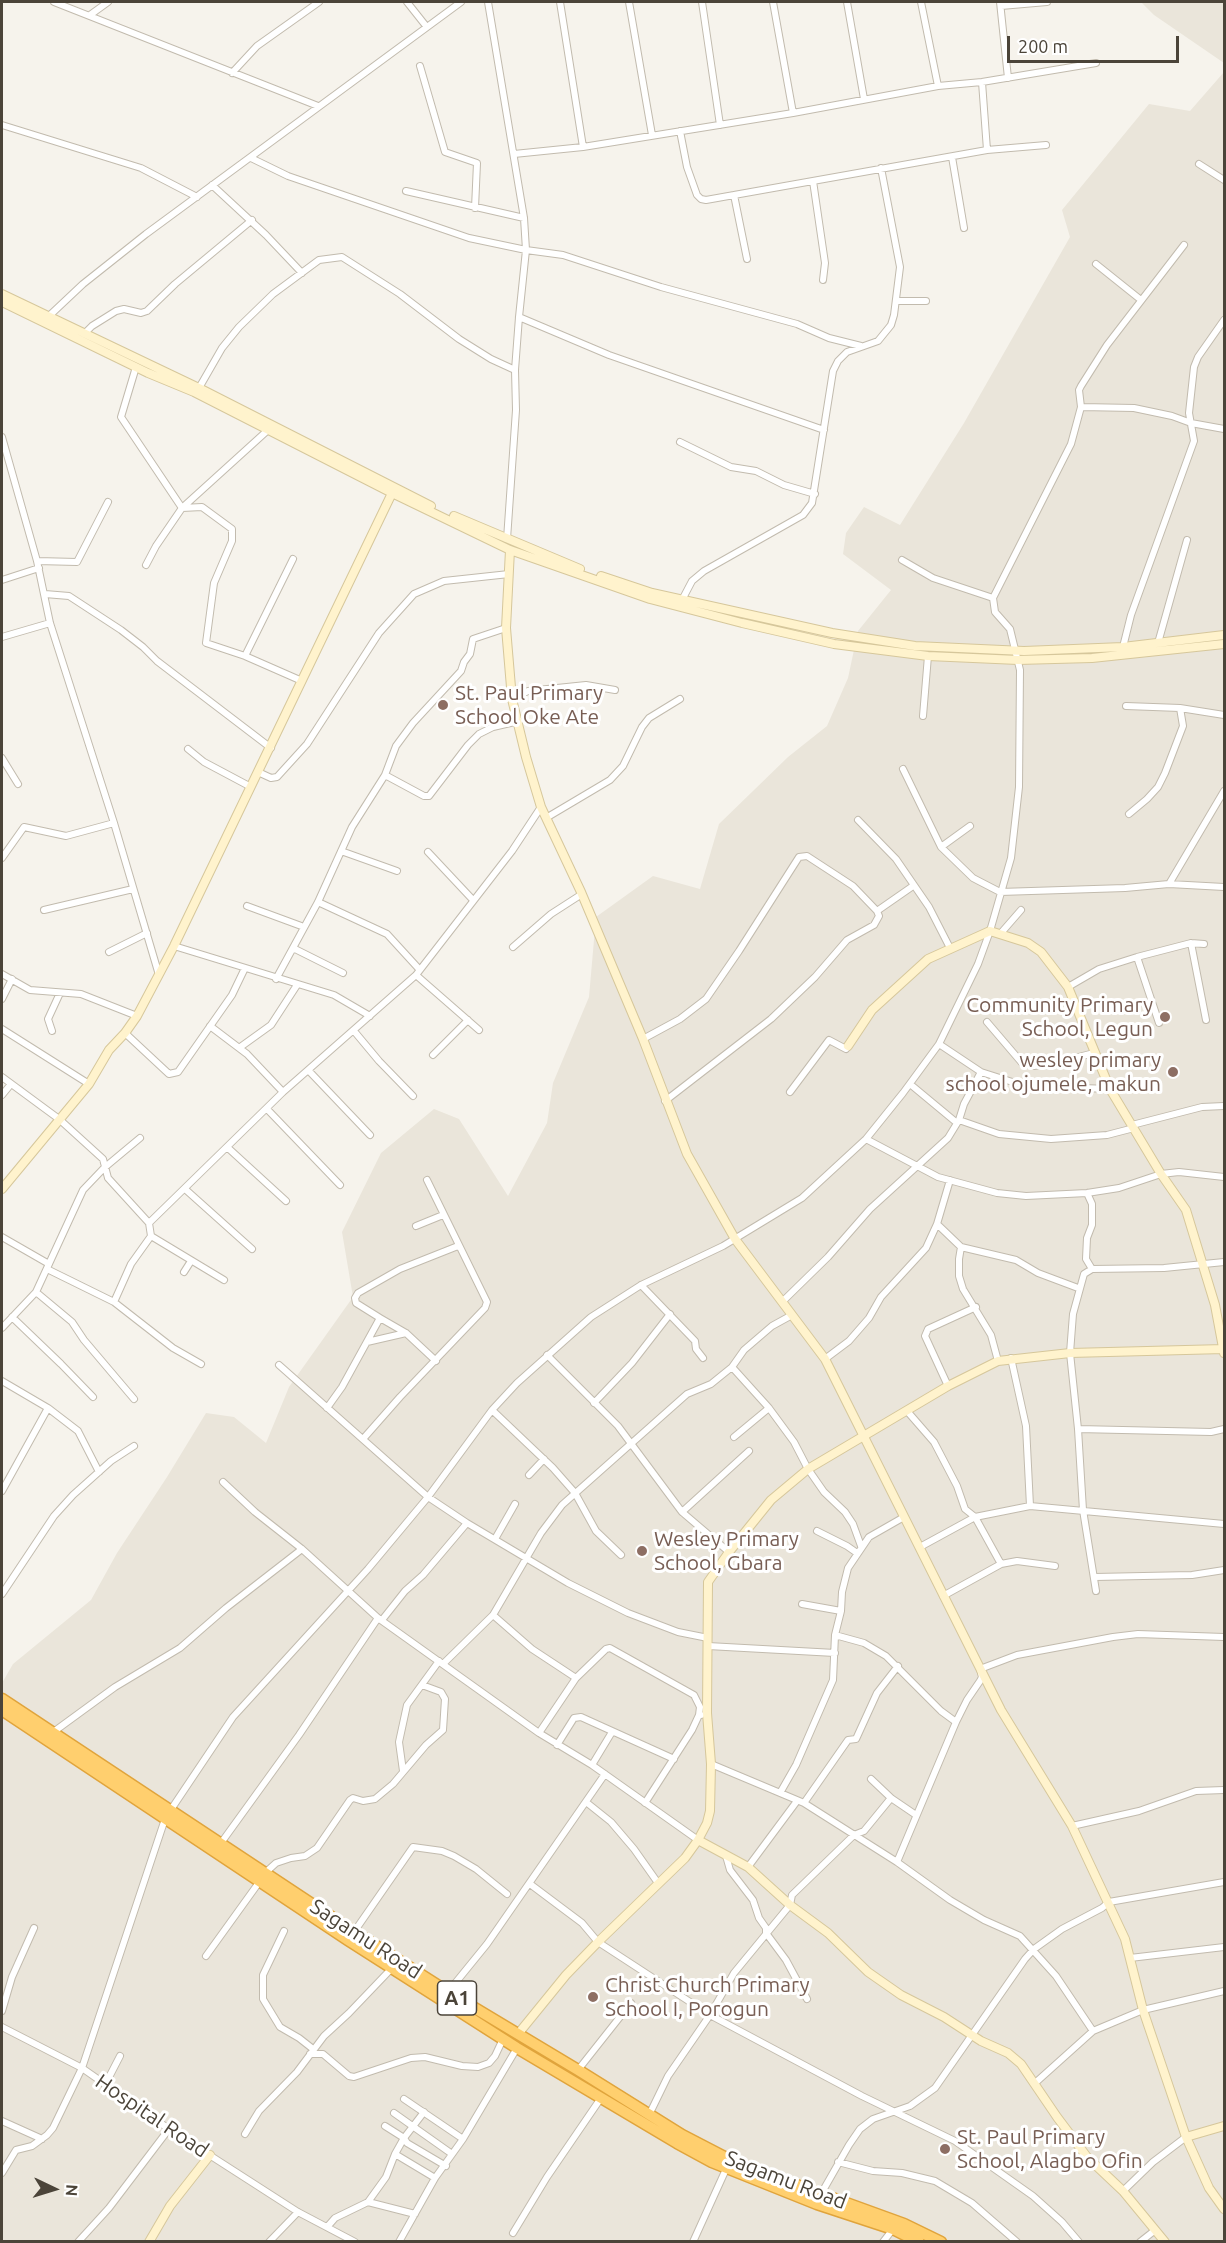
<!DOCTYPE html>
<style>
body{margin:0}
#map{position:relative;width:1226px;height:2243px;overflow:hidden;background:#f6f3ec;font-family:Ubuntu,sans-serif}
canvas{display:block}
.frame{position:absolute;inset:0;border:3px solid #4b4439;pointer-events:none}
.north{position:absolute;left:24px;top:2159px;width:60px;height:60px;-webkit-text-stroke:4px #fff;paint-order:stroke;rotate:94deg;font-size:16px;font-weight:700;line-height:24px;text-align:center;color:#4b4439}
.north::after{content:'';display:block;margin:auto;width:21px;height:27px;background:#4b4439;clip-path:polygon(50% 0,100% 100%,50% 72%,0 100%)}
.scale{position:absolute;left:1007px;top:36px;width:172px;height:27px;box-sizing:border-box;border:3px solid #4b4439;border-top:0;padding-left:8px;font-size:18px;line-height:21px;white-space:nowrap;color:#4b4439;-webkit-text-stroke:4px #fff;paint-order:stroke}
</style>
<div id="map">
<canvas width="1226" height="2243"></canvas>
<div class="frame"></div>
<div class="north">N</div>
<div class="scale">200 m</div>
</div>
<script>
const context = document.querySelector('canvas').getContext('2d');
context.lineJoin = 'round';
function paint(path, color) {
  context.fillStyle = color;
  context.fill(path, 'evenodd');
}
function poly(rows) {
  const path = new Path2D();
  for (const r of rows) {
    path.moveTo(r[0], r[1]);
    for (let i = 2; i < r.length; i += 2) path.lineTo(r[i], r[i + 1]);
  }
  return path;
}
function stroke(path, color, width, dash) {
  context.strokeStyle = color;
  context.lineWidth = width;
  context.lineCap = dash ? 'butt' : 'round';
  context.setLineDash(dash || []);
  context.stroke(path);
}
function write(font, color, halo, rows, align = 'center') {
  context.font = font + ' Ubuntu,sans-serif';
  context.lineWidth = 6;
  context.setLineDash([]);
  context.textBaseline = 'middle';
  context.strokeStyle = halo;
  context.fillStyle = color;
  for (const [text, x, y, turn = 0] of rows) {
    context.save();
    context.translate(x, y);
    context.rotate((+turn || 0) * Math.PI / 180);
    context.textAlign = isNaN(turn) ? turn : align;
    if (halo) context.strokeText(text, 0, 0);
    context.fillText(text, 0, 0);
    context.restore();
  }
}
paint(poly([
 [1141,2,1224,2,1224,63,1154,15],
 [1224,72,1224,2241,2,2241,2,1683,13,1664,91,1600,117,1553,167,1477,206,1413,234,1417,266,1443,289,1387,353,1297,342,1232,381,1153,434,1109,459,1119,508,1196,547,1123,553,1083,589,997,596,917,653,876,700,889,719,824,788,757,827,726,848,678,858,631,891,590,843,554,846,533,864,507,900,525,964,423,1070,237,1062,210,1149,104,1190,111]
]), '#eae5da');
const street = poly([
 [54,2,318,106],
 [407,2,426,26],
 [488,2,524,218,526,250,519,317,515,370,516,410,507,539],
 [560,2,583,147],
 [629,2,652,135],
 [702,2,720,125],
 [773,2,793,113],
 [847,2,864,99],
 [921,2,938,86],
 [1000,2,1008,78],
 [1001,6,1047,2],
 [90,15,108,2],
 [420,66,445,152,477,163,475,208],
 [232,73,257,46,319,2],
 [982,82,987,150],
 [2,125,141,168,197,197],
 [680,131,687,167,697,195,701,199,706,200,987,150,1046,145],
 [514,154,583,147,793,113,938,86,982,82,1096,63],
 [952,157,964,228],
 [251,158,288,176,469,238,526,250,563,255,661,287,797,324,829,338,861,346],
 [1199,164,1224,180],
 [813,181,825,263,823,280],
 [212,185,266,235,302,273],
 [406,191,524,218],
 [734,195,747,259],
 [1096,264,1141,300],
 [896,301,926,301],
 [49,316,83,284,146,234,461,2],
 [519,317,609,355,824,430],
 [84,334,92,326,116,311,124,309,141,313,147,311,175,284,252,220],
 [136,367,121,417,182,508],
 [199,388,222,348,239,327,273,294,319,260,342,257,400,294,459,339,491,359,515,370],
 [1081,407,1134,408,1172,416,1191,423,1224,429],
 [2,437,37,561,50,623,114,823,159,975],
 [680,442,731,467,756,471,784,485,815,494],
 [182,508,202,507,232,529,232,541,214,583,206,643,245,656,302,681],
 [902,560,933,578,993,598],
 [37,561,77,562,108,502],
 [146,565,156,546,182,508,268,430],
 [2,580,39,568],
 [45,594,69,596,121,630,143,647,157,661,271,748],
 [682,600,692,581,704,571,803,515,812,503,833,371,838,361,847,352,878,341,891,325,894,315,900,267,881,168],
 [2,637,50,623],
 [1158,643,1187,540],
 [1123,647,1131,615,1194,441,1189,413,1194,367,1198,357,1224,320],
 [245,656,293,559],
 [512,699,528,691,586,685,615,690],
 [1126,706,1180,708,1224,715],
 [923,716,928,656],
 [188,749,204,762,251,787],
 [2,758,18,784],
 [903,769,941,847,973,878,1000,892,1125,888,1169,884,1224,887],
 [258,772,271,778,277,777,307,744,379,633,414,594,444,581,509,574],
 [385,775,424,796,429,796,468,745,479,734,493,727,519,721],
 [1129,814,1147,799,1158,787,1165,773,1183,726,1180,708],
 [546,818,610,780,623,766,642,727,649,718,680,699],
 [858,820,896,859,929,907,950,948],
 [941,847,970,826],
 [341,851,397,871],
 [428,852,473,900],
 [2,858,24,827,66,836,114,823],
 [1169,884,1224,791],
 [318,902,387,934,419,969],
 [247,906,304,927],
 [44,910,133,889],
 [877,911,913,886],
 [1001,933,1021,910],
 [1191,943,1206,1020],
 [174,946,334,995,370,1016],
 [513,947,551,914,582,894],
 [293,948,343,973],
 [109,952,147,933],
 [1137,957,1159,1023],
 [2,974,30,990,81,994,137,1016],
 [416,975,479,1030],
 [276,979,318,902,352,827,385,775,396,746,413,723,461,671,464,662,470,654,473,639,506,628],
 [1068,987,1099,969,1137,957,1191,943,1204,944],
 [2,999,12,979],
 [987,1022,1022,1063,1034,1066,1059,1062,1094,1053],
 [210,1026,247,1054,283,1092],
 [2,1029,89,1084],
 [52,1031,48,1019,60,993],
 [354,1031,379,1061,413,1096],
 [125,1033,169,1074,178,1072,232,995,245,968],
 [643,1039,680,1019,706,999,739,951,799,857,807,856,853,886,877,911,879,916,874,925,847,940,815,977,771,1019,665,1101],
 [939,1044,981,1072,1025,1086,1110,1089],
 [239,1048,271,1025,297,985],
 [433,1055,468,1020],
 [309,1071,370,1135],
 [2,1077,59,1119,103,1159,108,1178,149,1223,151,1236,224,1280],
 [910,1084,957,1123],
 [790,1092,829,1040,846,1049,848,1046],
 [2,1095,11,1084],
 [267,1109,340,1185],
 [959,1120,999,1134,1051,1139,1107,1135,1134,1128],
 [1132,1125,1202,1107,1224,1106],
 [866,1139,938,1177,997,1193,1026,1196,1087,1193,1119,1188,1161,1174,1179,1172,1224,1177],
 [227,1147,286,1201],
 [185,1189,252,1249],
 [1087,1193,1092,1204,1092,1225,1087,1238,1086,1259,1092,1269],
 [149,1223,283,1092,416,975,512,851,541,807],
 [937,1224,961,1247,1016,1260,1038,1273,1078,1288],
 [416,1226,443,1215],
 [2,1237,49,1264],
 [961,1247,959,1259,959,1276,963,1289,991,1335,998,1361],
 [47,1269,114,1302,173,1348,201,1364],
 [184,1272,191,1261],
 [641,1285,695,1341,696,1349,703,1358],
 [36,1292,72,1322,84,1340,134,1399],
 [114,1302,131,1264,151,1236],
 [782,1302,828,1257,870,1209,948,1138,959,1120,964,1104,981,1072],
 [12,1317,61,1364,93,1397],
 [380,1318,406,1333,436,1361],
 [2,1328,36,1292,83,1190,104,1168,140,1138],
 [367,1342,406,1333],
 [547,1355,618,1426,682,1512,729,1552],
 [1011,1358,1026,1426,1030,1506],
 [825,1359,849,1341,869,1318,881,1297,926,1248,937,1224,950,1180],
 [279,1365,428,1497,467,1523,568,1583,628,1613,678,1632,708,1638],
 [732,1367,769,1408,794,1442,808,1469,824,1492,845,1512,853,1524,861,1546],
 [2,1381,48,1408,78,1431,99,1472],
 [948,1386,925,1336,928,1329,976,1307],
 [594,1403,632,1363,670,1314],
 [327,1408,342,1387,380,1318,356,1303,355,1298,358,1293,400,1269,458,1246],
 [492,1410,553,1468,575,1493,596,1531,621,1555],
 [907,1411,934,1442,957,1486,965,1509,975,1517,1001,1564],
 [1078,1429,1211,1432,1224,1429],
 [734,1437,769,1408],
 [363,1439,400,1397,485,1308,487,1302,427,1180],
 [529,1475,544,1459],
 [223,1482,255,1512,302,1549,378,1618,539,1733,592,1765,698,1840],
 [2,1491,48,1408],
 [682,1512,749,1451],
 [817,1531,847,1546,857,1553],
 [495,1539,515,1504],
 [920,1547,975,1517,1030,1506,1224,1524],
 [1095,1577,1192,1575,1224,1570],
 [1096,1591,1083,1510,1078,1429,1070,1353,1073,1314,1084,1274,1092,1269,1164,1268,1224,1262],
 [2,1594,54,1516,73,1495,111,1461,134,1446],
 [943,1596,1001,1564,1017,1561,1055,1566],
 [802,1604,841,1611],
 [493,1615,532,1649,576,1678],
 [380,1619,382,1620,405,1591,423,1575,467,1523],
 [835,1635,864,1643,886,1656,941,1711,956,1722],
 [708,1646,835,1653],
 [444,1663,493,1615,541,1533,562,1505,687,1394,711,1384,732,1367,744,1350,772,1326,792,1315],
 [52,1733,115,1687,180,1648,226,1608,302,1549],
 [539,1733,576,1678,606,1649,610,1648,694,1695,700,1707,699,1715],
 [557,1745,574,1718,581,1717,674,1759],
 [711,1764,804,1803,897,1862,950,1900,984,1920,1020,1936,1056,1976,1093,2031],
 [592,1765,612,1732],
 [403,1771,399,1742,407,1705,439,1661],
 [871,1779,891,1798,916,1815],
 [780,1793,796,1765,833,1680,835,1635,841,1611,842,1592,848,1568,869,1537,904,1517],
 [586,1802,611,1822,634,1849,658,1883],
 [645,1803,692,1730,699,1715,701,1715],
 [804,1803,848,1740,856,1739,877,1693,898,1666],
 [170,1811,233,1717,368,1569,428,1497,492,1410,517,1383,591,1317,641,1285,723,1246,802,1198,866,1139,903,1093,939,1044,978,964,990,931,1011,858,1019,787,1020,670,1010,629,995,612,993,598,1071,444,1081,407,1079,390,1081,386,1107,345,1184,245],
 [165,1819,82,2068,169,2129,298,2212,355,2242],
 [1072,1826,1139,1811,1196,1791,1224,1790],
 [221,1843,299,1735,378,1618],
 [726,1856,730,1870,753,1900,759,1918,766,1928,766,1933,786,1960,807,1999],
 [897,1862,956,1722,967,1700,980,1681,982,1677,980,1669,1017,1655,1113,1637,1138,1634,1224,1637],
 [748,1867,797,1801],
 [265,1873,276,1863,291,1858,305,1856,317,1848,350,1800,353,1798,363,1801,375,1799,393,1784,426,1745,443,1730,445,1699,441,1692,422,1685],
 [530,1884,582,1923,598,1942,710,2015,862,2096,955,2141,1033,2196,1062,2222,1079,2242],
 [284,1931,263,1975,263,1999,280,2027,299,2038,313,2049],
 [354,1932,413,1847,442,1851,454,1856,476,1869,507,1894],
 [206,1956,260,1881],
 [1130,1958,1224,1947],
 [448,1992,487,1944,605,1774],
 [2,2011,12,1977,34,1928],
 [2,2027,82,2068,53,2128,47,2135,32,2146,16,2150,2,2173],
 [310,2054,323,2054,349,2076,354,2077,411,2058,425,2057,462,2066,478,2067,489,2063,495,2056,503,2039],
 [578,2070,631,2003],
 [1034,2084,1093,2031,1143,2010,1224,1991],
 [105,2085,120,2056],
 [404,2099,463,2139],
 [394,2113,452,2154],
 [649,2115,668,2076,710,2015,734,1973,790,1905,792,1895,854,1835,864,1831,891,1798],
 [2,2121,42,2139],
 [385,2126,404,2138,407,2143,446,2166],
 [245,2134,259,2111,297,2072,324,2036,349,2013,392,1968],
 [395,2154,435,2178],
 [838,2162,873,2171,902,2173,935,2181,972,2203,1017,2242],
 [1123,2191,1153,2162,1186,2137],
 [821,2194,849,2145,860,2129,873,2119,910,2106,935,2088,1025,1959,1034,1949,1062,1929,1102,1908,1109,1902,1224,1882],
 [368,2202,415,2214],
 [328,2226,335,2218,368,2202,386,2177,395,2154,404,2138,424,2112],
 [513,2233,547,2177,601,2098],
 [78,2242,109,2208,169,2129],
 [269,2242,298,2212],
 [399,2242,435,2178,463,2139,517,2048],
 [693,2242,727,2167],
 [883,2242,893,2229],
 [1140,2242,1154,2231]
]);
const secondary = poly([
 [2,294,199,388,431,506],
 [2,302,148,373,194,392,392,493,510,550,650,599,742,623,834,644,928,656,1018,660,1092,658,1224,644],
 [454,516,580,569],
 [510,550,506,628,512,699,526,757,541,807,581,892,643,1039,687,1154,735,1239,825,1359,1001,1710,1072,1826,1125,1939,1143,2010,1186,2137,1209,2188,1224,2209],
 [601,576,652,593,832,633,915,646,1024,651,1123,647,1224,635],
 [848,1046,872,1010,928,959,990,931,1028,943,1041,952,1068,987,1110,1089,1161,1174,1186,1210,1215,1305,1224,1353],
 [2,1189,89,1084,109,1050,125,1033,137,1016,174,946,394,489],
 [698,1840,748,1867,790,1905,828,1933,868,1972,901,1995,944,2017,981,2041,1008,2053,1021,2064,1057,2117,1087,2157,1123,2191,1165,2242],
 [518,2034,566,1975,598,1942,685,1858,698,1840,707,1823,710,1811,711,1764,707,1713,708,1582,729,1552,771,1500,808,1469,948,1386,998,1361,1070,1353,1224,1349],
 [1186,2137,1224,2126],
 [149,2242,170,2206,210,2155]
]);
const highway = poly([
 [2,1699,354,1932,448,1992,578,2070,682,2135,736,2163,904,2224,941,2242],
 [2,1710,348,1940,517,2048,677,2143,712,2162,817,2204,893,2229,919,2242]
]);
stroke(street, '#c2bbae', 8);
stroke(secondary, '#d6c79b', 10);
stroke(highway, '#e0a43c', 13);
stroke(street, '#fff', 6);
stroke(secondary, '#fff3cd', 8);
stroke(highway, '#ffcf6e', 10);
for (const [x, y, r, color] of [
 [443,705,6,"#8d6e63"],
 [1165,1017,6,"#8d6e63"],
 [1173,1072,6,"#8d6e63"],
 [642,1551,6,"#8d6e63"],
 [593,1997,6,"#8d6e63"],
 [945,2149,6,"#8d6e63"]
]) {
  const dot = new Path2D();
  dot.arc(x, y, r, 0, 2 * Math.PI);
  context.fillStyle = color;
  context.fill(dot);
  stroke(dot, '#fff', 2);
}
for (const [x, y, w] of [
 [457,1998,39]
]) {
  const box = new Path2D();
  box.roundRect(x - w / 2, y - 17, w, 34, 4.5);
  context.fillStyle = '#fff';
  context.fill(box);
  stroke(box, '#4b4439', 1.5);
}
write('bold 20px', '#4b4439', null, [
 ["A1",457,1998]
]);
write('21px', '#785e54', '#fff', [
 ["St. Paul Primary",455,693],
 ["School Oke Ate",455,717],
 ["Community Primary",1153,1005,"right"],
 ["School, Legun",1153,1029,"right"],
 ["wesley primary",1161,1060,"right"],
 ["school ojumele, makun",1161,1084,"right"],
 ["Wesley Primary",654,1539],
 ["School, Gbara",654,1563],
 ["Christ Church Primary",605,1985],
 ["School I, Porogun",605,2009],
 ["St. Paul Primary",957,2137],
 ["School, Alagbo Ofin",957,2161]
], 'left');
write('21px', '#4b4439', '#fff', [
 ["Sagamu Road",366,1939,33],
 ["Hospital Road",152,2116,34],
 ["Sagamu Road",786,2180,21]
]);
</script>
